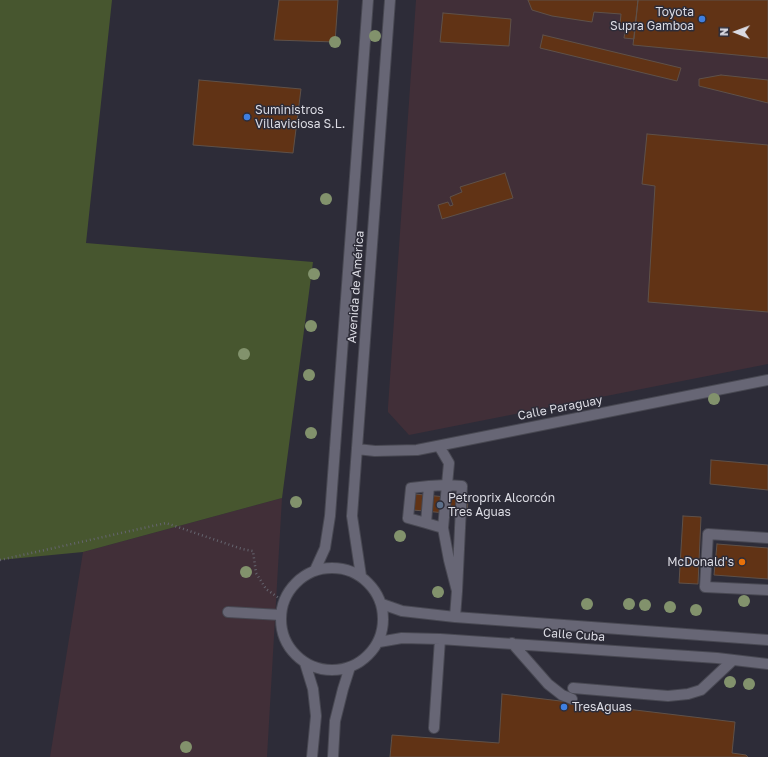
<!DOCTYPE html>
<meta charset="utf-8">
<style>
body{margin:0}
#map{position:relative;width:768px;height:757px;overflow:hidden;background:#2d2c38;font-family:"Golos Text",sans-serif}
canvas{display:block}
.north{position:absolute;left:716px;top:12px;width:40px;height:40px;-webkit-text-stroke:3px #2d2c38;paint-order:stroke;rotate:271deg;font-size:11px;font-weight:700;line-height:16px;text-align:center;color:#dbdbe3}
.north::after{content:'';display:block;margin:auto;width:14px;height:18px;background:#dbdbe3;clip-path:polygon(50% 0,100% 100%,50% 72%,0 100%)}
</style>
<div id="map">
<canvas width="768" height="757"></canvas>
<div class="north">N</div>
</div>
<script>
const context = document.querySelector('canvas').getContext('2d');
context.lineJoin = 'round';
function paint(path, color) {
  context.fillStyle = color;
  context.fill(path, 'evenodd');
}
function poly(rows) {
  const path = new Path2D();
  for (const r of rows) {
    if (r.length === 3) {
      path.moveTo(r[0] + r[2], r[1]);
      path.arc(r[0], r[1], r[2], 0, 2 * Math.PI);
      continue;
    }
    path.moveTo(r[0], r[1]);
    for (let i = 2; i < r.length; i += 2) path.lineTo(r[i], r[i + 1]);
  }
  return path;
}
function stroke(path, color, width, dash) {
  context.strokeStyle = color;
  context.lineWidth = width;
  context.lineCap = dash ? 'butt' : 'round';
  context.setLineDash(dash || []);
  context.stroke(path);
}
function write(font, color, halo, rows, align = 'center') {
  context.font = font + ' "Golos Text",sans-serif';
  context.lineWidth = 3;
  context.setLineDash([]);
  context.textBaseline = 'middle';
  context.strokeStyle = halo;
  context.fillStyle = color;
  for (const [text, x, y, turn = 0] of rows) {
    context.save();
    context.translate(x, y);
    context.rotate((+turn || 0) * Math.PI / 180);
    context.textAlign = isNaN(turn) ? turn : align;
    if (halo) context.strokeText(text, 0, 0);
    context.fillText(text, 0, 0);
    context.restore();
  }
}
paint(poly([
 [416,0,768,0,768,364,409,435,388,412,388,407],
 [282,498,267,757,50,757,83,552]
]), '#412f38');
paint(poly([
 [0,0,112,0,86,243,313,262,282,498,83,552,0,560]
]), '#47562f');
const building = poly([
 [279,0,338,0,335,42,274,40,279,0],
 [528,0,638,0,634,39,624,38,626,26,620,25,621,14,594,12,592,22,552,16,532,10,528,0],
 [638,0,768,0,768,58,633,45,638,0],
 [443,13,511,19,509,46,440,42,443,13],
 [543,35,681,68,677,81,540,48,543,35],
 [721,75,768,80,768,103,699,86,699,79,721,75],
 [199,80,301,89,293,153,193,145,199,80],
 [647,134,768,145,768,312,648,302,655,186,642,184,647,134],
 [505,173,513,198,442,219,438,205,448,202,450,206,453,205,450,197,462,192,460,187,505,173],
 [711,460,768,465,768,490,710,484,711,460],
 [414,494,468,499,467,515,413,510,414,494],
 [683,516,701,517,698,584,679,583,683,516],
 [717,544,768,548,768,579,714,575,717,544],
 [502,694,735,722,732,753,746,755,748,757,390,757,392,735,499,743,502,694]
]);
paint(building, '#613315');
stroke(building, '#5f5149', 1);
const minor = poly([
 [439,446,449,463,443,528,449,560,457,591,455,617],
 [357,449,375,451,417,450,768,380],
 [426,523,408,518,411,488,429,486],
 [443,528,426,523,429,486,446,485,462,486,457,591],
 [768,538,708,534,705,587,768,590],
 [332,619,51],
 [315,570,325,548,330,516,368,0],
 [361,576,352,516,390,0],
 [382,604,402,611,455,617,768,640],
 [228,612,281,615],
 [379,642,402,638,440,639,717,658,768,664],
 [512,643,548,684,562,695,572,699],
 [305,663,313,689,316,716,312,757],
 [573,688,668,696,688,694,701,690,733,660],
 [434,728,440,639],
 [333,757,335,721,343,689,350,667]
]);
stroke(minor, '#484852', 12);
stroke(poly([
 [0,560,166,523,242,549,253,551,256,573,266,589,283,601]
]), '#65656f', 2.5, [1, 3]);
stroke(minor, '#676675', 10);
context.fillStyle = '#82926c';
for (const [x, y] of [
 [375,36],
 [335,42],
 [326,199],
 [314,274],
 [311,326],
 [244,354],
 [309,375],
 [714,399],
 [311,433],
 [296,502],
 [400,536],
 [246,572],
 [438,592],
 [744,601],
 [587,604],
 [629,604],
 [645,605],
 [670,607],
 [696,610],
 [730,682],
 [749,684],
 [186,747]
]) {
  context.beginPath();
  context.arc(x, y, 6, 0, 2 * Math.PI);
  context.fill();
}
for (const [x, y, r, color] of [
 [702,19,4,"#3f7fe0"],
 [247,117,4,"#3f7fe0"],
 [440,505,4,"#5c6f8a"],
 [742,562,4,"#e8710a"],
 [564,707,4,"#3f7fe0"]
]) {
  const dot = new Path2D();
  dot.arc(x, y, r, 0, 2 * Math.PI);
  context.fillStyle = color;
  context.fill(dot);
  stroke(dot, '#2d2c38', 1.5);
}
write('12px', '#dbdbe3', '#2d2c38', [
 ["Toyota",694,12,"right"],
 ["Supra Gamboa",694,26,"right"],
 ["Suministros",255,110],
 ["Villaviciosa S.L.",255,124],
 ["Petroprix Alcorcón",448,498],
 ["Tres Aguas",448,512],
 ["McDonald's",734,562,"right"],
 ["TresAguas",572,707]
], 'left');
write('12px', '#dbdbe3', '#2d2c38', [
 ["Avenida de América",356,287,-86],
 ["Calle Paraguay",560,408,-11],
 ["Calle Cuba",574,635,4]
]);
</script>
